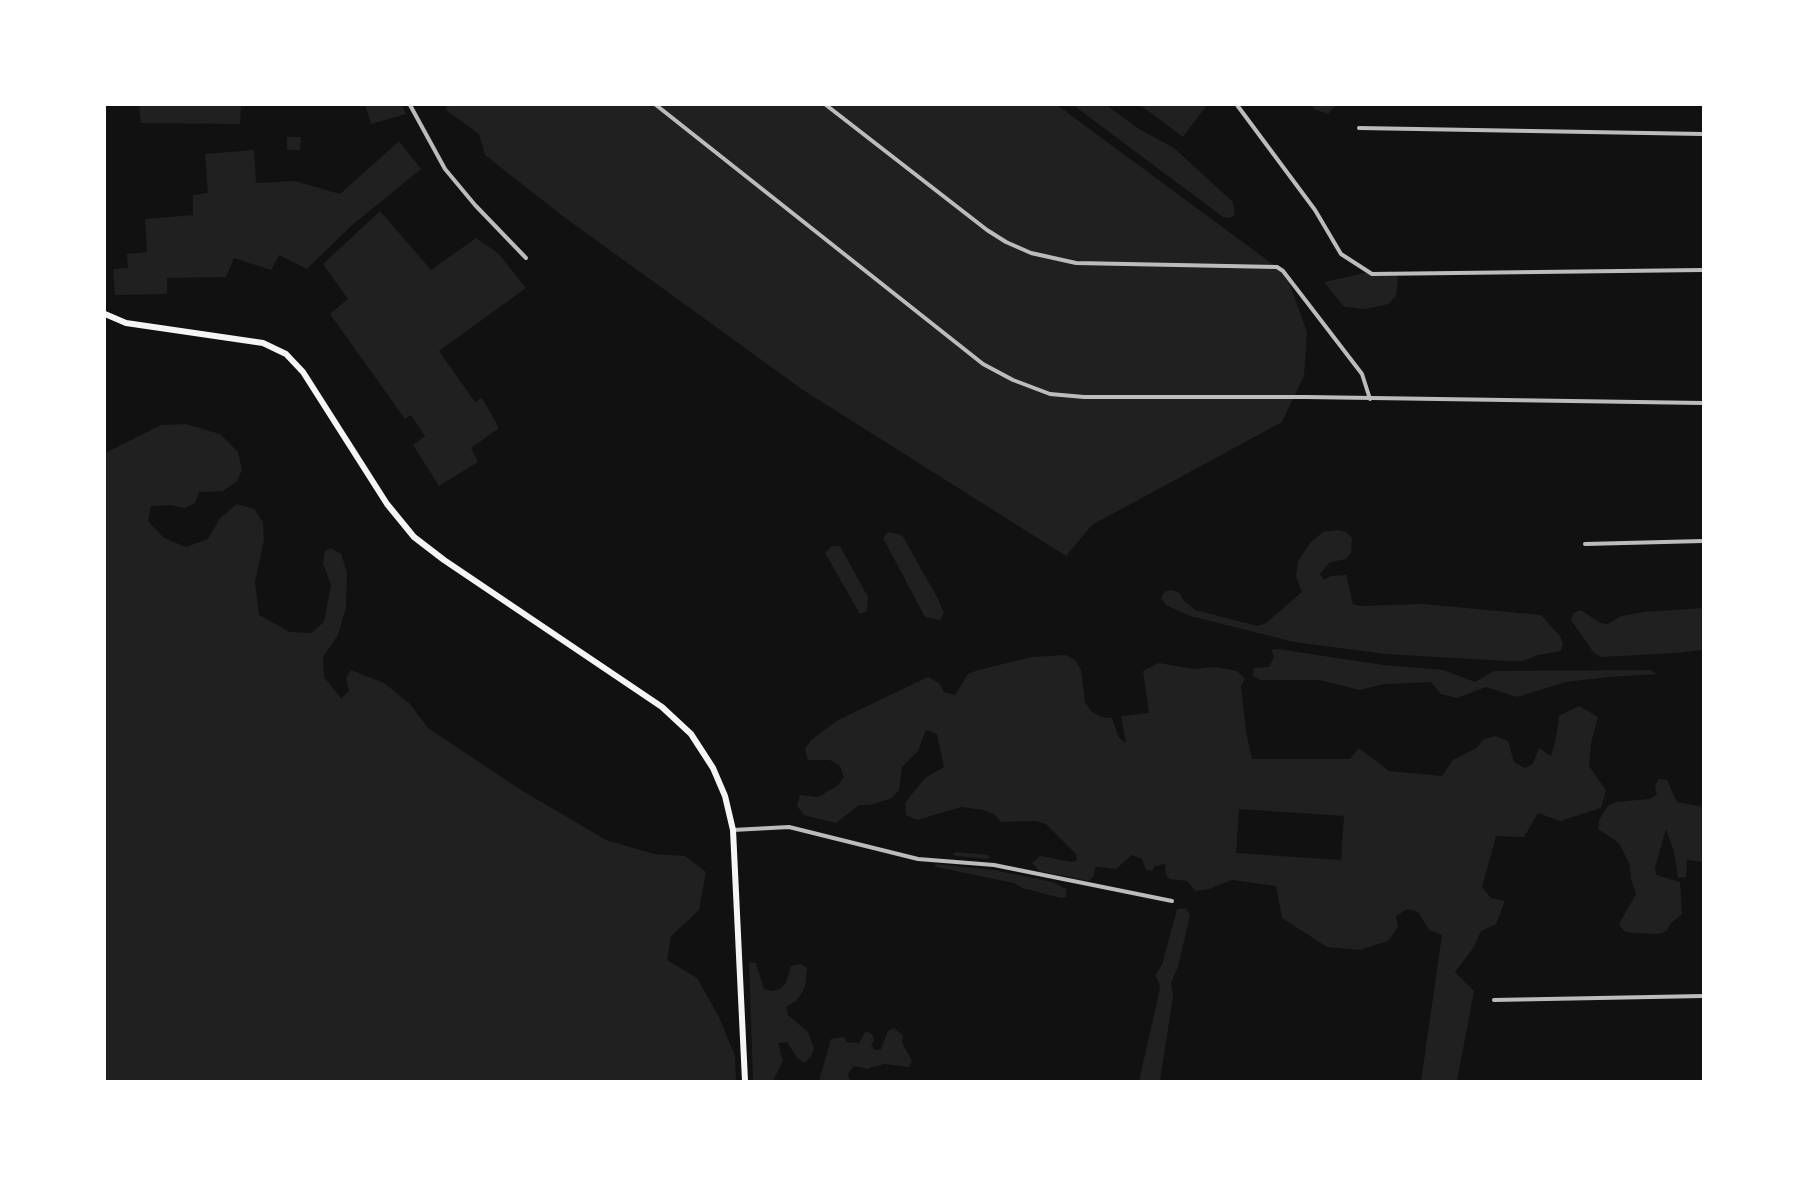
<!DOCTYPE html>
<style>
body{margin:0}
#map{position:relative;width:1808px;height:1186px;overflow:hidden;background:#111;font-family:Georgia,serif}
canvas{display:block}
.frame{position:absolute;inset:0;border:106px solid #fff;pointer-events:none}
</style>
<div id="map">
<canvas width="1808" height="1186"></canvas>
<div class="frame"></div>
</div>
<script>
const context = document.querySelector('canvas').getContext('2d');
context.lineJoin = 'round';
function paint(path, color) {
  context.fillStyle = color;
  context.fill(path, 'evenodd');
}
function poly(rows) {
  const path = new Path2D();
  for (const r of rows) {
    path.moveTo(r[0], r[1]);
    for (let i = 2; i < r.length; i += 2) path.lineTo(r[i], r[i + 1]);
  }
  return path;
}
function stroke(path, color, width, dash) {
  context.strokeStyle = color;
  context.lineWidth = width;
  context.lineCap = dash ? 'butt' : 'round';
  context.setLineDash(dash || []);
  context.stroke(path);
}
paint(poly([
 [139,105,241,105,240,124,141,123],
 [365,105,402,105,406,114,371,124],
 [446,105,1057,105,1286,274,1307,332,1304,376,1282,422,1092,525,1066,556,803,390,564,217,485,155,479,134,447,111],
 [1073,105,1106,105,1139,129,1174,148,1233,202,1235,215,1230,218,1223,217],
 [1140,105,1207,105,1183,137],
 [1312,105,1336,105,1328,114,1314,109],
 [287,137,301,137,300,150,287,150],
 [399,141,421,169,351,226,307,269,279,255,271,270,234,258,226,277,167,278,167,294,115,295,113,269,128,268,127,254,147,252,145,219,193,215,193,195,208,193,205,154,254,150,256,183,295,181,340,194],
 [380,211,431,270,476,238,498,253,526,288,439,351,475,402,482,398,499,428,471,448,478,462,439,486,413,445,425,436,411,415,405,419,330,314,348,299,323,264],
 [1391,271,1398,278,1396,296,1388,304,1366,309,1344,307,1324,282,1369,272],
 [186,424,220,434,238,452,242,470,237,481,223,491,199,492,195,503,185,508,170,505,151,506,148,521,164,538,186,547,208,539,220,518,237,504,254,509,263,522,264,540,255,582,259,615,290,632,311,633,324,622,331,585,323,563,325,551,331,548,341,554,347,572,346,607,338,635,323,657,324,677,341,698,349,691,346,678,351,670,384,683,410,704,428,728,521,790,606,840,654,854,685,856,706,872,699,910,671,936,667,960,697,978,719,1017,735,1056,736,1081,105,1081,105,453,161,425],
 [1338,530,1346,532,1352,538,1351,553,1346,559,1330,562,1320,574,1324,580,1331,576,1346,575,1353,604,1360,606,1423,604,1541,615,1560,636,1563,643,1561,651,1538,655,1523,661,1507,661,1386,654,1294,642,1190,616,1166,605,1161,598,1165,591,1172,590,1180,593,1183,600,1195,610,1258,626,1266,623,1302,592,1296,577,1298,561,1311,542,1323,532],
 [888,532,902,535,938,599,944,613,940,620,925,617,883,538],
 [832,546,840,546,868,597,867,611,860,614,825,553],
 [1703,608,1703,650,1676,653,1601,657,1594,653,1571,620,1573,613,1581,610,1600,623,1608,624,1621,616,1644,612],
 [1278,649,1383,665,1443,670,1475,682,1494,671,1650,670,1657,674,1609,677,1566,682,1517,697,1486,687,1457,698,1441,694,1431,682,1383,684,1360,690,1320,680,1261,680,1253,676,1254,668,1269,667,1274,657,1271,650],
 [1065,655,1075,660,1081,670,1085,702,1091,711,1101,717,1112,718,1119,738,1126,743,1121,716,1149,713,1143,671,1159,663,1193,669,1216,667,1237,671,1245,679,1241,686,1246,732,1252,759,1350,759,1359,748,1389,771,1442,776,1453,760,1476,748,1484,739,1496,736,1508,741,1514,762,1525,768,1533,764,1539,748,1551,756,1556,738,1559,716,1579,706,1598,717,1591,743,1589,766,1606,790,1601,808,1560,821,1538,813,1524,837,1496,836,1482,887,1491,898,1505,901,1496,924,1481,931,1474,947,1455,972,1474,991,1457,1081,1421,1081,1442,935,1429,930,1418,912,1407,909,1396,916,1398,927,1388,941,1360,950,1327,947,1282,918,1276,886,1232,880,1209,889,1195,891,1187,881,1170,879,1166,875,1165,864,1155,866,1152,871,1146,870,1142,859,1132,855,1116,869,1096,867,1093,877,1089,881,1039,871,1032,863,1040,856,1072,862,1077,860,1076,854,1046,824,1035,821,1001,822,994,814,983,810,961,807,917,820,906,815,905,804,911,795,925,778,944,767,937,734,926,730,918,751,902,767,899,790,892,798,870,805,859,805,836,823,804,815,797,806,800,795,818,797,837,786,844,777,840,766,830,760,808,760,805,749,811,740,838,720,928,677,939,683,944,692,955,695,968,674,978,670,1032,657],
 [1239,809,1344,816,1341,860,1236,853],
 [1659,779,1667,780,1677,802,1703,807,1703,862,1687,860,1686,877,1678,878,1674,852,1666,829,1655,867,1656,875,1680,882,1682,914,1670,924,1667,931,1659,934,1633,933,1624,931,1619,924,1636,894,1631,879,1630,865,1619,843,1598,829,1599,820,1608,806,1616,802,1650,799,1657,794,1655,786],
 [956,852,988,855,990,857,988,859,955,856,953,854],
 [935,864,994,870,1052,882,1066,889,1066,897,1061,898,1022,888,1014,883,936,867],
 [1186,908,1190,915,1178,967,1171,983,1173,996,1160,1081,1139,1081,1159,993,1160,986,1155,975,1162,965,1177,909],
 [749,962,756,963,764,989,772,991,780,989,786,983,791,966,800,964,807,968,805,986,801,994,796,1001,786,1007,788,1015,808,1032,814,1048,811,1057,804,1063,797,1058,787,1042,778,1043,783,1061,773,1081,753,1081],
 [894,1028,903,1036,902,1042,912,1061,909,1067,884,1064,867,1069,854,1066,848,1074,850,1081,819,1081,831,1039,844,1037,847,1042,859,1043,866,1031,872,1034,874,1040,871,1046,875,1050,881,1049,888,1031]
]), '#202020');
stroke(poly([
 [410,105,445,169,475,205,526,258],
 [656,105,983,364,1013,380,1050,394,1084,397,1306,397,1703,403],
 [826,105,987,230,1006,242,1031,253,1076,263,1277,267,1283,271,1362,374,1370,399],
 [1237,105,1315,210,1341,254,1372,274,1703,270],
 [1359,128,1703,134],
 [1585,544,1703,541],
 [733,830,789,827,918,859,994,865,1172,901],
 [1494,1000,1703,996]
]), '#bcbcbc', 4);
stroke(poly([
 [105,314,126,323,263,343,286,354,303,372,387,504,414,537,444,560,662,707,691,734,713,768,725,796,733,830,745,1081]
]), '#f5f5f5', 6);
</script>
